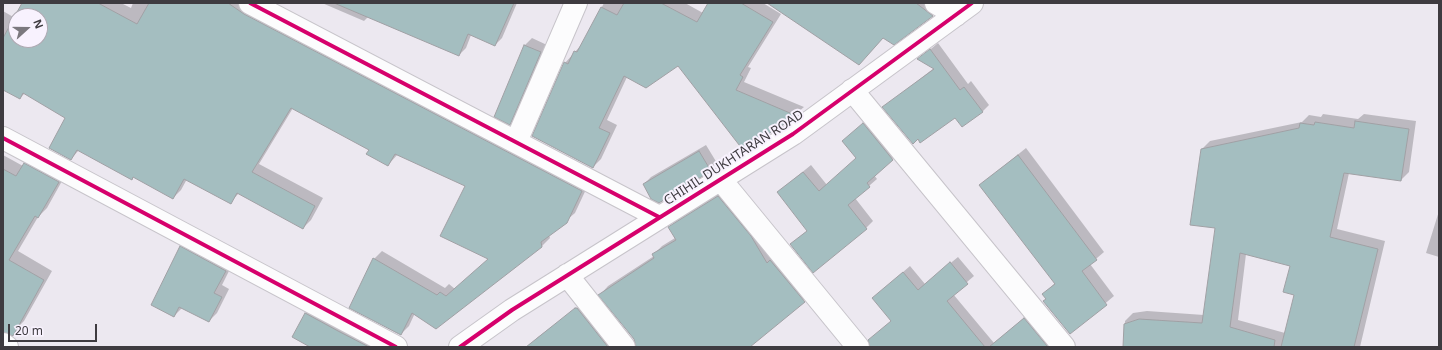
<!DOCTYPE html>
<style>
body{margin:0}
#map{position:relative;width:1442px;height:350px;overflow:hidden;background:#ece8f0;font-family:"Noto Sans",sans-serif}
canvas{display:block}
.frame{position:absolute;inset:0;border:4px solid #3e3b40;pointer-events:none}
.north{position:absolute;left:8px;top:8px;width:40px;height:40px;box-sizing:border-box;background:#f8f2fe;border:1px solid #aea9b2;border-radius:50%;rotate:69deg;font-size:11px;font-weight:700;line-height:16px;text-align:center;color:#3e3b40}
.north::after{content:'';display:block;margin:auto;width:14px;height:18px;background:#7b787e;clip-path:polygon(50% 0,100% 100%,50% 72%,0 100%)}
.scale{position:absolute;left:8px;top:324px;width:89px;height:18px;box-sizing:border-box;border:2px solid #3e3b40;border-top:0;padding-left:5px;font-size:12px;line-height:14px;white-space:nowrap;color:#3e3b40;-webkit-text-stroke:3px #f8f2fe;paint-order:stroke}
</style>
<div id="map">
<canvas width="1442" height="350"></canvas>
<div class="frame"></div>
<div class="north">N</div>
<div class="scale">20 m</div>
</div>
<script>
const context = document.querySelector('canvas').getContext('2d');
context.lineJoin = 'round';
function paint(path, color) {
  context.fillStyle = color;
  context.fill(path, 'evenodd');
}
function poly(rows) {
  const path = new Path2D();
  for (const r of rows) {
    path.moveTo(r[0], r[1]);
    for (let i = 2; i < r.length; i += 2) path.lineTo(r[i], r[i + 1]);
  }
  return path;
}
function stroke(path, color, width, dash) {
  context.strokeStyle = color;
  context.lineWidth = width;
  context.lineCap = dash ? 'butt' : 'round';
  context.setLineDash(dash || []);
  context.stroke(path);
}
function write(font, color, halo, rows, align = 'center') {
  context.font = font + ' "Noto Sans",sans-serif';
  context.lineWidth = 4;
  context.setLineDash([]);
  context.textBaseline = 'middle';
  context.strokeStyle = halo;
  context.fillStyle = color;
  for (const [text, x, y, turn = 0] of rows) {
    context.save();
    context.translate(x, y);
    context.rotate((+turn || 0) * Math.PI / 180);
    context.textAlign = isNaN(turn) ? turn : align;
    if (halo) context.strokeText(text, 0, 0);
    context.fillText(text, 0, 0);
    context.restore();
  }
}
paint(poly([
 [23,3,121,3,131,8,133,3,249,3,589,183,575,213,549,235,550,238,542,246,415,313,409,326,401,334,374,259,382,251,445,288,449,284,455,289,489,259,466,186,398,154,388,165,370,150,293,108,259,164,323,198,311,220,303,228,239,193,230,203,187,179,181,190,173,198,134,176,131,179,79,150,71,159,67,118,25,93,20,98,3,88,3,11,15,18,16,17,16,40,40,40,40,16,16,16],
 [322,3,517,3,502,38,495,45,471,35,466,48,459,55,368,17,364,21],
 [604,3,685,3,703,13,710,3,763,3,781,14,748,67,751,68,744,82,804,107,785,123,678,65,627,77,607,120,617,125,601,159,593,167,565,63,583,43],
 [792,3,937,3,941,6,932,15,894,43,884,37,859,64],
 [532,38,547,45,517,117,510,124,496,116,525,45],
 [938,43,968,84,971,81,989,105,982,112,955,117,918,138,884,107,934,68,919,59],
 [1323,114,1358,119,1364,114,1416,121,1409,172,1401,180,1349,173,1337,229,1385,241,1360,347,1124,347,1125,321,1133,313,1147,311,1204,315,1216,227,1202,149,1210,141,1302,122,1309,115,1321,117],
 [1246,254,1291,265,1295,294,1285,333,1238,320],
 [871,117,900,152,874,175,877,179,855,198,873,221,866,228,791,244,808,230,778,192,811,165,827,185,857,158,843,141],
 [706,145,717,163,710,170,644,184,651,177],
 [1026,148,1104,252,1090,264,1114,296,1070,333,1043,294,1055,283,980,185],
 [34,154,67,172,47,208,38,217,18,251,52,271,24,321,15,330,3,323,3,155,23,166],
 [727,188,812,293,748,347,637,347,635,339,600,295,608,286,654,256,653,255,662,246,675,238,669,227,678,219],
 [1439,211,1439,257,1426,253],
 [189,239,233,263,222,285,229,289,217,313,209,321,182,308,174,316,181,247],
 [958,257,974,276,953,294,994,343,1031,312,1060,347,898,347,883,329,892,320,880,292,910,266,925,284],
 [586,301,624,347,532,347,530,345,538,337],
 [313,306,391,347,312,347,305,314]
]), '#0003');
const building = poly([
 [22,3,98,3,137,24,149,3,228,3,244,14,582,191,567,223,541,242,542,247,436,329,412,313,401,335,349,308,373,258,437,295,440,292,446,296,488,259,440,236,465,186,395,154,388,166,366,154,369,150,291,108,252,172,315,206,303,229,237,193,231,204,184,179,173,199,133,177,132,180,77,150,71,160,49,148,65,118,23,93,20,99,3,90,3,38,22,3],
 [16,16,40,16,40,40,16,40,16,16],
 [334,3,514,3,495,46,468,34,459,56,334,3],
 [624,3,661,3,697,22,708,3,741,3,773,22,740,75,743,77,736,90,797,116,743,150,678,66,646,88,624,76,599,128,610,133,593,168,532,136,564,62,568,64,574,51,577,52,601,7,617,15,624,3],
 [767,3,916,3,933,16,894,45,883,38,859,65,767,3],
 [524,45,541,52,510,125,494,117,524,45],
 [930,49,960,90,964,87,983,112,962,127,955,118,920,143,918,139,913,144,882,107,934,69,917,59,930,49],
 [1355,121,1409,129,1401,181,1344,173,1330,237,1378,249,1354,347,1281,347,1294,295,1283,292,1290,266,1240,253,1230,327,1275,340,1274,347,1123,347,1124,324,1139,319,1202,323,1215,228,1190,225,1201,149,1299,128,1300,123,1314,125,1315,122,1354,128,1355,121],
 [863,123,893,160,867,183,870,187,848,205,867,229,813,273,790,244,807,231,777,192,803,172,819,191,856,158,842,141,863,123],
 [699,151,711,171,659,203,651,199,643,184,699,151],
 [1018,155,1097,260,1082,271,1107,305,1070,334,1043,301,1046,299,1042,294,1055,284,979,185,1018,155],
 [24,163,59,182,38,218,35,216,9,260,44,280,13,336,3,332,3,169,16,176,24,163],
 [718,196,751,236,767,263,770,260,805,302,750,347,636,347,634,339,598,295,654,258,652,254,676,240,668,227,718,196],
 [180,246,226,271,214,293,222,297,209,322,179,307,174,317,151,305,180,246],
 [950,262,968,284,947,301,985,347,870,347,868,340,891,321,872,298,903,272,918,290,950,262],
 [575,308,577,308,608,347,526,347,575,308],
 [305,313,338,331,369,347,310,347,292,337,305,313],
 [1024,318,1048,347,989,347,1024,318]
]);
paint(building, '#a4bec0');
stroke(building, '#a0a0a4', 1);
const minor = poly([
 [250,3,659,217],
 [936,3,956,15],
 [852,90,1064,347],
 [3,138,396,347],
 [516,142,576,3],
 [721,180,858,347],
 [567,275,624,347],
 [3,344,7,347],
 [460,347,512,310,793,134,972,3]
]);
stroke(minor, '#c7c4ca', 24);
stroke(minor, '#fcfcfd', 22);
stroke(poly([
 [250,3,659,217],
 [3,138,396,347],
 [460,347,512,310,793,134,972,3]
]), '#d6006c', 4);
write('13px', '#3e3b40', '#f8f2fe', [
 ["CHIHIL DUKHTARAN ROAD",734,158,-33]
]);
</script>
